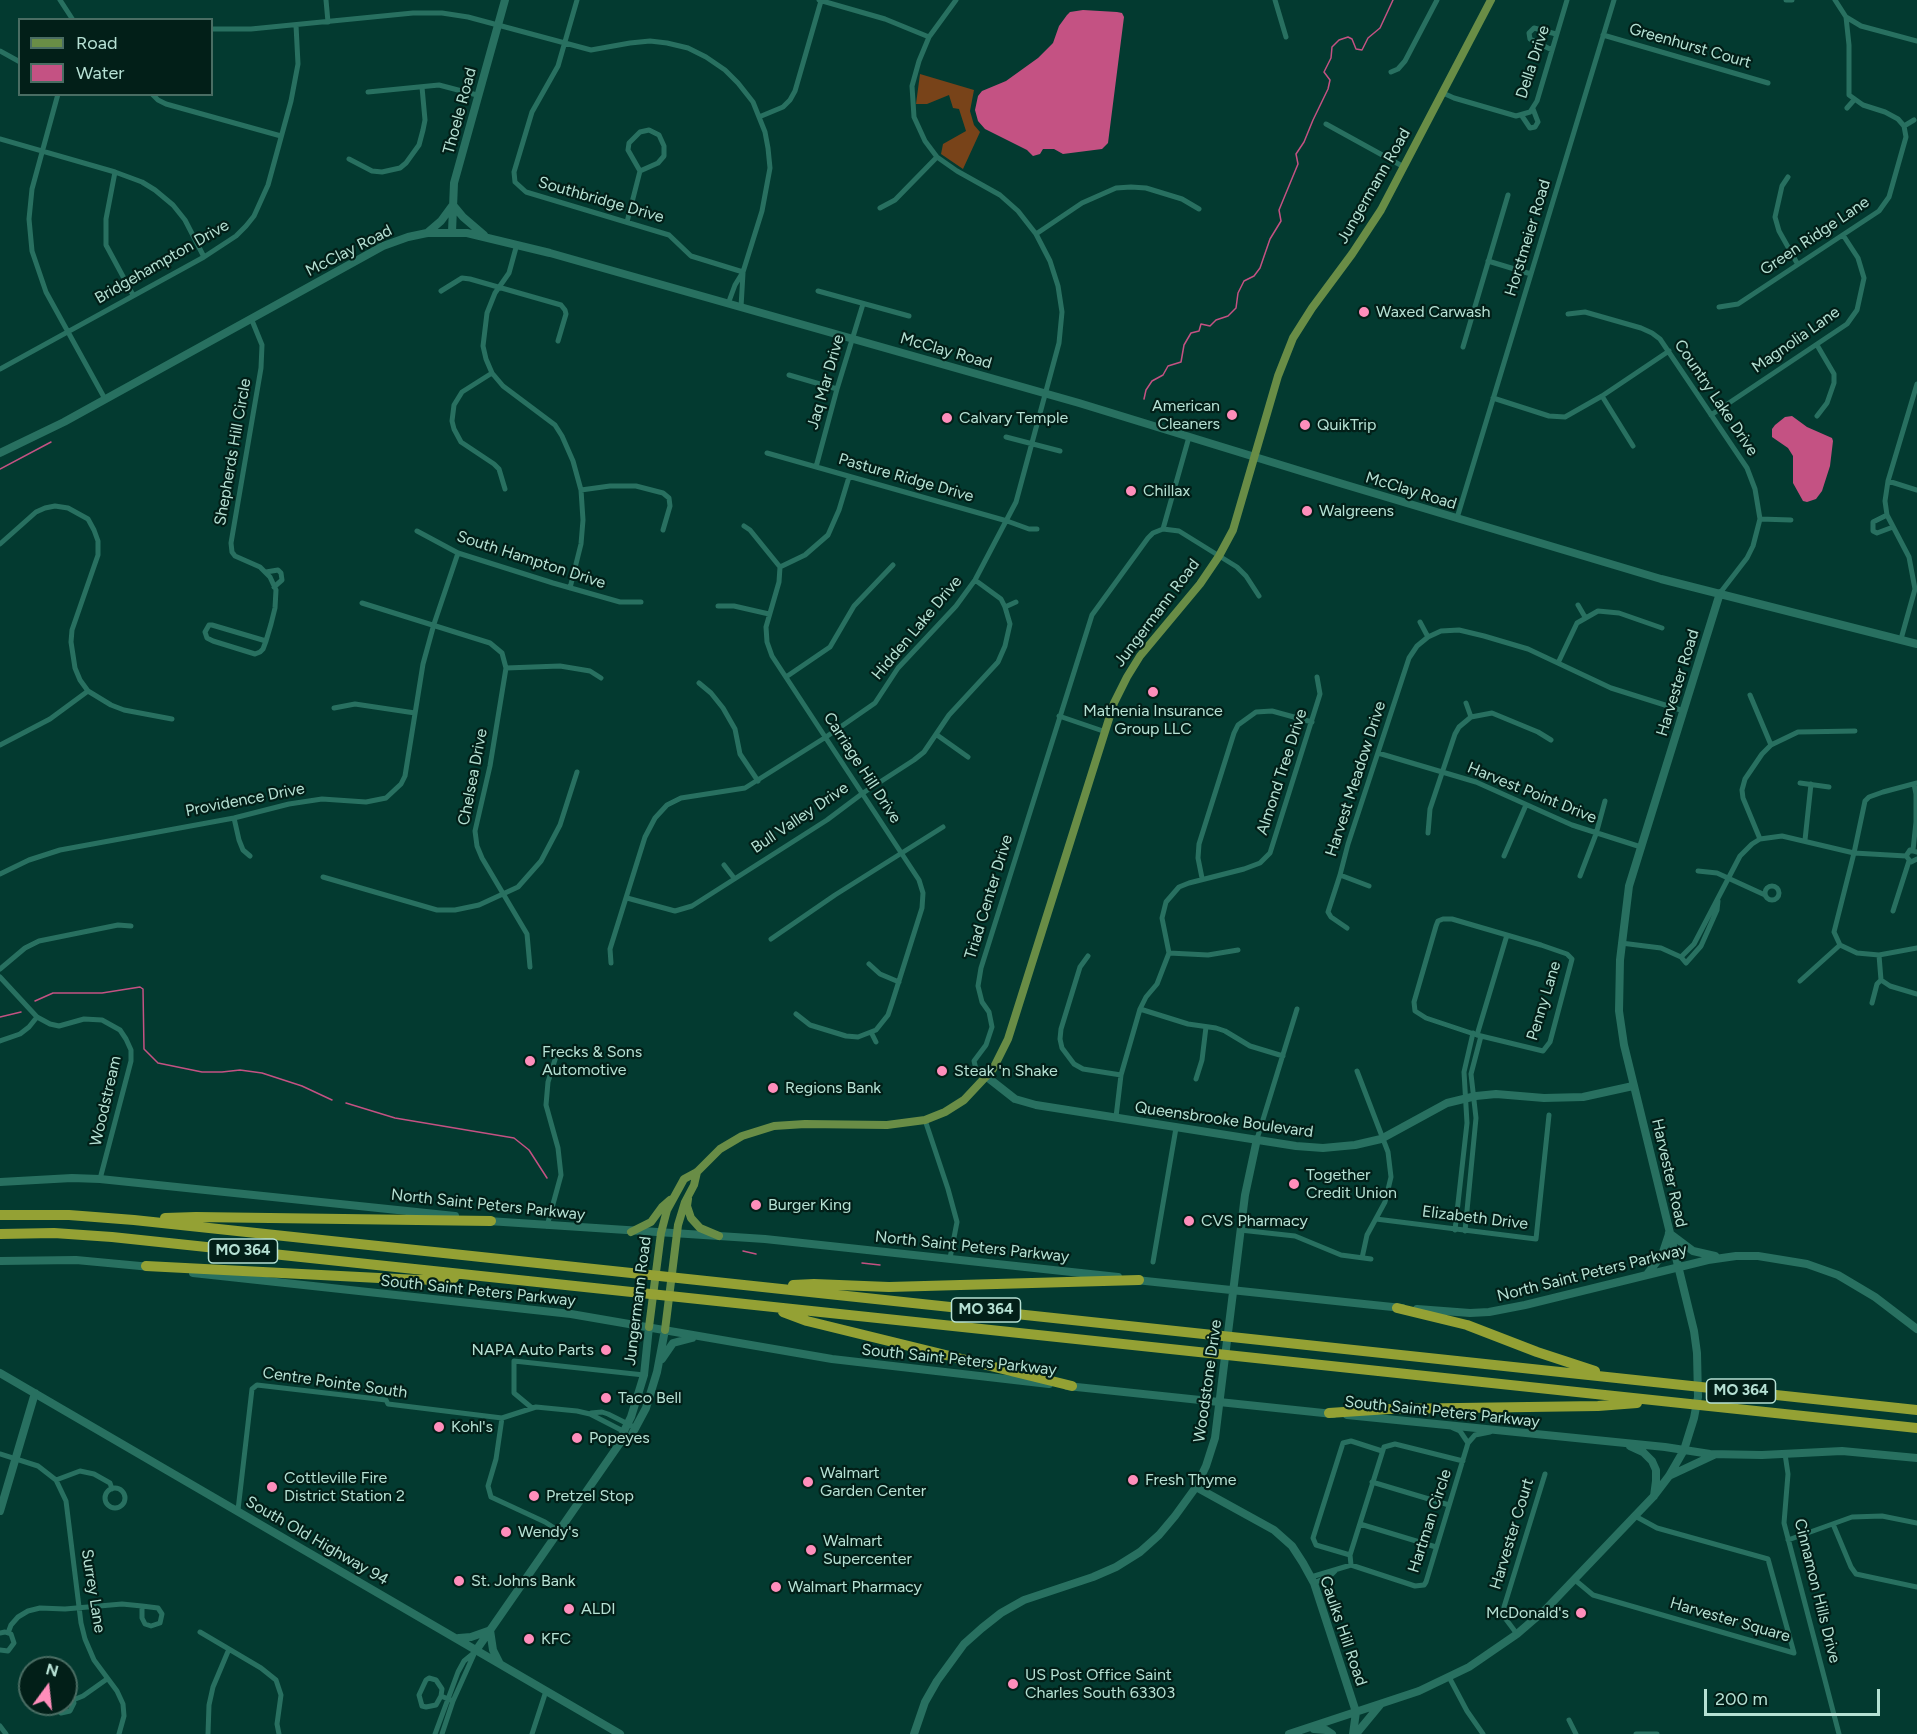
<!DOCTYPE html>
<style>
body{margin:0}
#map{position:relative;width:1917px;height:1734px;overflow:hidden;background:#033a30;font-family:Figtree,sans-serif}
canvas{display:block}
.legend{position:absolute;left:18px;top:18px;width:195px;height:78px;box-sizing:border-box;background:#021f18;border:2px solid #4a6d63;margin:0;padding:8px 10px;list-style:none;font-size:18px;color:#b6e1d4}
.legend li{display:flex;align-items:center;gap:12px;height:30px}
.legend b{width:30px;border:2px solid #4a6d63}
.north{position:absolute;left:18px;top:1656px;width:60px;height:60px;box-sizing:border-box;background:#021f18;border:2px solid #4a6d63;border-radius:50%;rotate:15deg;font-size:16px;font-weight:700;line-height:24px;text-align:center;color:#b6e1d4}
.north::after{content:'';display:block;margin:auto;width:21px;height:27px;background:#ff8ebb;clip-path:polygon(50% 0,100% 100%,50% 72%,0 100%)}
.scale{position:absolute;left:1704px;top:1689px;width:176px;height:27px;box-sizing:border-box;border:3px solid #b6e1d4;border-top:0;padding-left:8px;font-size:18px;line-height:21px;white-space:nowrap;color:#b6e1d4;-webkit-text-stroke:4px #021f18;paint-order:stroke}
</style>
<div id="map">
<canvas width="1917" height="1734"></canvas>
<ul class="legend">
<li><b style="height:8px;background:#698d46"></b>Road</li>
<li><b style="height:16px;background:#c45283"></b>Water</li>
</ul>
<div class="north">N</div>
<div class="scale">200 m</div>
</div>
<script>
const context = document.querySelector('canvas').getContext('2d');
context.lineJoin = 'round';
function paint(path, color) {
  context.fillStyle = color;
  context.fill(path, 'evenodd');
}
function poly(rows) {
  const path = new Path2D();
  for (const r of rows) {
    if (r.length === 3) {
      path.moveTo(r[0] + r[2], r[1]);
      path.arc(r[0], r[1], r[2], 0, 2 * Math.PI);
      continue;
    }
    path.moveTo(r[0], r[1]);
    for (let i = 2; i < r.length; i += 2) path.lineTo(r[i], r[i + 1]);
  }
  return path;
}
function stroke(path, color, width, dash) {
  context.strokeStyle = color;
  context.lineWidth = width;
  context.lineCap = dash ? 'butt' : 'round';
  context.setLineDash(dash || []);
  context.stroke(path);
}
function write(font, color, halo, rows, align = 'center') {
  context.font = font + ' Figtree,sans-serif';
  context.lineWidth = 4.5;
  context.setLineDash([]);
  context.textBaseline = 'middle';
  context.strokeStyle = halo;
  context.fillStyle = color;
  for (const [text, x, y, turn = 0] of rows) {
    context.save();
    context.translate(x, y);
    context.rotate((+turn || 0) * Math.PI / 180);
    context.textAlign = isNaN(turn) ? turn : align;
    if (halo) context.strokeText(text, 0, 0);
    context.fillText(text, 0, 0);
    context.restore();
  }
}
paint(poly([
 [920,74,974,90,970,111,974,125,980,132,963,169,941,154,943,144,966,131,959,109,953,108,949,95,927,104,916,104]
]), '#784319');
paint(poly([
 [1083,10,1117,12,1122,13,1124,17,1108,143,1102,149,1063,154,1054,149,1043,149,1040,154,1033,156,1027,150,985,129,978,121,975,110,978,96,982,91,1006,81,1038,58,1053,43,1059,26,1067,15,1070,12],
 [1792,416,1807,427,1832,438,1833,441,1830,466,1822,491,1816,499,1807,502,1803,501,1793,483,1793,456,1788,448,1772,437,1772,429,1775,425,1785,417]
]), '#c45283');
stroke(poly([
 [1144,399,1146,390,1152,381,1163,375,1168,366,1181,362,1184,345,1191,333,1199,331,1201,324,1210,326,1216,320,1228,316,1236,308,1238,293,1244,281,1254,276,1260,268,1270,239,1281,221,1279,210,1298,164,1296,154,1304,142,1313,120,1328,89,1330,80,1324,72,1331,58,1332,47,1339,40,1348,37,1352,39,1356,49,1362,50,1368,38,1380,28,1393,0],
 [0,469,51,442],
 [35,1001,53,993,102,993,140,987,143,989,144,1049,158,1063,202,1072,222,1072,240,1070,262,1073,302,1086,332,1100],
 [0,1017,21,1012],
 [346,1103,395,1118,514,1138,529,1150,547,1178],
 [743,1251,756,1254],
 [862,1263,880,1265]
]), '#c45283', 1.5);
stroke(poly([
 [60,0,73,20],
 [326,0,328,22],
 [577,0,558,66,532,112,514,172,515,182,526,192,669,235,691,256,743,272],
 [819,0,885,19,929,37],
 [1275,0,1286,37],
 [1786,0,1792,0],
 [1835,0,1846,17,1861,26,1917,41],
 [212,29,251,29,413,13,442,13,468,17,591,50,630,43,650,41,667,43,688,48,706,57,725,70,738,83,753,102,765,132,768,148,770,168,762,211,743,272,735,285,728,304],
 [1603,35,1768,83],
 [1552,50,1530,39,1529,33,1534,28,1556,34],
 [0,51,20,62],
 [1391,72,1398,69,1405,61,1437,0],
 [368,92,439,85,477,95],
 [1443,93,1454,98,1516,116,1530,112,1537,101,1567,0],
 [58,94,32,189,29,219,32,251,46,292,105,399],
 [152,94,158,100,166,104,281,136],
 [1847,108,1854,100],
 [1522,116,1530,128,1535,127,1538,122,1533,109],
 [759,117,783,107,790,100,795,91,821,1],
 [1326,124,1404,167],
 [1904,126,1914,120],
 [0,139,115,172,142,182,155,190,173,205,185,220,204,257],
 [349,159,372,171,382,172,400,168,406,163,419,145,423,130,425,120,422,87],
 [115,172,106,219,106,245,133,295],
 [1788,177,1782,186,1775,217,1779,231,1797,263],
 [880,208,895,200,937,157],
 [627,222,640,171,628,150,629,143,640,132,649,130,659,135,664,146,664,156,658,163,640,171],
 [1036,234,1082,203,1116,188,1131,187,1146,188,1182,199,1199,209],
 [517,244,509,273,495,293,487,313,483,346,486,359,492,373,503,386,555,425,562,436,573,461,581,490,583,520,581,544,570,588],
 [1488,261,1531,274],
 [441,291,462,278,470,279,561,305,565,310,566,314,558,341],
 [818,291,909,316],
 [741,307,743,273],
 [1719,307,1738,304,1879,211,1889,197,1906,137,1904,126,1898,119,1885,112,1863,105,1849,95,1849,45,1846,17],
 [1568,314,1585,312,1641,328,1652,333,1660,339,1747,468,1755,489,1760,519,1753,546,1747,558,1720,593],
 [251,318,262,345,261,368,231,543,232,552,235,556,260,567,270,577,276,590,275,608,271,624,266,641,263,649,260,652,255,654,213,641,207,638,205,632,209,625,212,625,266,641],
 [1463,347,1508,195],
 [0,369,204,257,236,236,246,226,254,216,268,185,291,101,298,64,296,25],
 [492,373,462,392,454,405,452,421,454,429,461,442,494,464,499,469,505,489],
 [789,375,837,389],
 [1602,396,1633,446],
 [1493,398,1549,416,1565,417,1602,396,1669,351],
 [1711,415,1847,324,1857,310,1864,278,1858,258,1843,235],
 [1817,416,1827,403,1834,383,1834,374,1817,345],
 [1006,437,1060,451],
 [767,453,1007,521,1029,529,1037,529],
 [816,467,837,389,863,304],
 [1888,481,1917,490],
 [581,490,610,486,636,486,663,493,669,498,670,506,663,530],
 [1887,515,1873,522,1873,531,1877,533,1893,527],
 [1457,518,1614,0],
 [1760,519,1791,520],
 [744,526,750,530,780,567,779,582,766,627,767,642,772,656,919,880,923,893,922,908,892,1003,888,1015,876,1030,858,1037,846,1036,810,1025,796,1014],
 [1163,529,1189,437],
 [417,531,458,553,553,583,620,602,641,602],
 [0,544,36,512,45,508,55,506,68,508,88,519,94,530,98,541,98,555,72,630,71,642,75,668,80,680,88,691,111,705,124,710,172,719],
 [780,567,805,555,828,535,839,510,849,477],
 [266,572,278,570,281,573,282,580,274,587],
 [362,603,490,643,502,653,506,668,490,766,475,831,477,846,482,858,527,934,530,967],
 [1578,605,1585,617],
 [718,606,734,606,769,614],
 [1005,607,1016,602],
 [1420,622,1428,637],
 [1901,639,1915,589,1909,557,1887,515,1885,501,1888,481,1917,384],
 [1558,663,1577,623,1598,611,1619,613,1662,628],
 [506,668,560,666,590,671,601,678],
 [786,677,830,647,854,606,893,565],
 [699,683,711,693,723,708,735,729,740,754,758,781],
 [1750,695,1771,745],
 [1466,703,1471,717],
 [334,708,355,704,415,713],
 [1059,716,1103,731],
 [937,735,968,757],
 [0,745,50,719,88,691],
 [1378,753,1476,782,1572,825,1641,847],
 [1800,783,1829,787],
 [1917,783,1883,792,1869,797,1865,801,1854,853,1834,932,1840,945,1857,953,1879,955,1917,948],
 [234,818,239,840,243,850,250,856],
 [1428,833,1430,809,1455,734,1459,727,1471,717,1492,713,1538,732,1551,740],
 [1760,839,1743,798,1742,790,1745,779,1762,754,1771,745,1798,732,1855,731],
 [1805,840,1811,784],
 [1913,850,1916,822,1916,794,1914,784],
 [1917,852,1910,850,1906,856,1911,862,1917,859],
 [1504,856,1526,805],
 [724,865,734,878],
 [1698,871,1717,873,1765,895],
 [0,874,29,860,60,850,234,818,289,804,322,799,366,802,386,798,401,784,405,776,423,664,434,624,458,553],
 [1340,875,1369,886],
 [1580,876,1596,834,1605,801],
 [323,877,437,910,455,910,479,905,518,887,541,861,560,825,577,772],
 [1202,878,1198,858,1199,844,1234,733,1238,725,1256,712,1272,711,1312,722],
 [1772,893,7],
 [627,898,675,911,692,906,827,820,863,793,914,760,924,752,949,715,998,662,1005,646,1010,624,1005,607,1001,599,975,580],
 [1893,911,1909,861],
 [1443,919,1452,919,1541,945,1567,954,1572,959,1550,1042,1543,1051,1477,1035,1426,1018,1415,1011,1414,1002,1436,926,1438,921,1443,919],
 [1347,928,1331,917,1328,912,1340,875,1348,844,1409,658,1417,646,1428,637,1441,631,1459,630,1484,636,1528,649,1611,688,1684,711],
 [771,939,835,895,943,827],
 [1621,943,1661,948,1681,957,1686,963,1701,946,1717,910,1718,901],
 [1169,953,1208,955,1238,950],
 [1879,955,1881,980,1890,986,1917,994],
 [1088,956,1080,967,1061,1029,1060,1039,1062,1048,1074,1064,1083,1069,1121,1075],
 [1681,957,1694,944,1740,856,1752,844,1760,839,1782,836,1854,853,1906,856],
 [611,963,610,949,645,837,655,818,667,805,681,798,745,788,826,737,875,703,898,668,956,606,975,580,1016,502,1059,343,1062,312,1058,286,1050,261,1036,234,1018,211,1000,195,957,171,937,157,925,141,914,117,912,86,919,61,929,37,956,0],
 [869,964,880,974,899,982],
 [0,969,25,948,39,941,118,925,131,926],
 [0,977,37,1017,50,1024,59,1026,84,1019,102,1020,120,1030,126,1039,131,1050,131,1061,100,1179],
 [1800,981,1840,945],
 [1872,1003,1877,984,1881,980],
 [1140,1009,1188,1024,1216,1028,1225,1031,1250,1046,1283,1056],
 [871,1032,876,1042],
 [1477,1035,1507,935],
 [0,1041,20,1034,29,1027,37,1017],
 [1357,1071,1388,1152,1391,1177,1385,1202,1367,1235,1362,1258],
 [986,1077,976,1069,974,1061,986,1045,992,1027,989,1012,982,1002,978,986,981,968,1092,615,1148,538,1153,533,1163,529,1179,531,1237,567,1246,576,1259,596],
 [1196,1079,1202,1060,1206,1027],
 [1116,1117,1121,1075,1140,1009,1146,997,1157,984,1169,953,1162,918,1166,902,1179,887,1189,883,1244,869,1260,863,1270,853,1320,694,1317,677],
 [925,1120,948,1189,957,1222,950,1258],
 [1257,1139,1297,1009],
 [1376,1219,1536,1239,1549,1115],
 [547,1226,561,1175,558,1148,546,1105,548,1082,558,1050],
 [1240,1230,1295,1236,1341,1255,1371,1259],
 [1455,1230,1467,1123,1464,1072,1473,1033],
 [1465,1231,1476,1118,1471,1074,1481,1036],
 [1153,1262,1176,1128],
 [532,1408,514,1393,514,1361,644,1375],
 [591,1413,602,1412,608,1414,636,1428],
 [1453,1428,1460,1431,1468,1443],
 [0,1454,38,1466,56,1480,80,1471,94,1474,110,1483,112,1489],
 [1785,1454,1788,1474,1784,1523,1839,1734],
 [1463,1461,1395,1444,1384,1447,1350,1555,1351,1565,1415,1586,1424,1585,1426,1582,1468,1443,1475,1435,1490,1432],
 [56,1480,66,1501,81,1623,85,1639,94,1660,117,1691,123,1704,124,1716,119,1734],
 [1372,1482,1449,1505],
 [115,1498,10],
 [238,1510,252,1389,257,1385,386,1400,388,1404,502,1418],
 [1360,1524,1436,1547],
 [1833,1524,1851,1567,1856,1574,1917,1587],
 [559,1531,545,1522,491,1497,488,1486,496,1459,502,1418,536,1407,577,1411,590,1414,625,1432],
 [1788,1540,1852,1517,1882,1516,1917,1523],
 [1350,1555,1316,1545,1313,1538,1343,1443,1351,1441,1382,1451],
 [1311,1577,1351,1565],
 [1575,1580,1593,1595,1794,1653,1768,1559,1657,1528,1635,1516],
 [1314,1583,1330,1576,1335,1571],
 [142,1606,158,1608,162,1614,160,1623,151,1626,145,1624,142,1618,142,1606],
 [200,1632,261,1668,276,1680,281,1695,277,1724,279,1734],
 [0,1633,5,1632,11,1634,14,1643,8,1651,0,1650],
 [8,1633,11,1625,18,1617,28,1611,40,1608,65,1609,122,1604,142,1606],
 [1517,1634,1505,1618,1504,1607,1545,1474],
 [1449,1677,1467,1711,1483,1734],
 [441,1696,436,1705,426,1707,422,1706,419,1695,426,1680,429,1678,436,1680,442,1689,441,1696,453,1701],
 [73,1700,83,1696,107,1679],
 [55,1704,56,1709,61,1713,70,1711,74,1703,71,1697,66,1694],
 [1569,1720,1576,1734],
 [0,1726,6,1734],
 [208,1734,209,1705,213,1687,229,1649],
 [435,1734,458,1672,464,1661,475,1652],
 [442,1734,453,1701,475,1652],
 [532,1734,546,1691],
 [1636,1734,1657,1734]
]), '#287060', 5);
stroke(poly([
 [453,205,463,217,484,235],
 [452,232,454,183,505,0],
 [427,233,441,221,452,206],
 [0,453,64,422,383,246,408,237,427,233,467,233,550,253,1079,403,1343,484,1661,579,1917,644],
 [987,1077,1015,1099,1036,1105,1296,1146,1323,1148,1355,1145,1381,1139,1447,1103,1476,1096,1496,1094,1544,1098,1583,1097,1633,1086],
 [0,1182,72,1178,100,1179,455,1216],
 [488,1221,765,1239,1118,1277],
 [1669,1233,1693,1251,1715,1256],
 [0,1261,76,1260,151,1267],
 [193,1273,571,1314,832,1359,1049,1384],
 [1648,1273,1662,1255,1669,1234],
 [1136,1280,1402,1308],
 [1417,1309,1470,1313,1489,1312,1525,1305,1708,1260,1736,1256,1758,1256,1807,1264,1838,1275,1875,1297,1917,1329],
 [662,1359,673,1343,692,1338],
 [0,1373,620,1734],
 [1067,1386,1333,1414],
 [1347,1415,1665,1447,1710,1454,1762,1455,1842,1451,1917,1458],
 [620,1443,631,1436,646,1408,657,1372,665,1330],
 [1630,1446,1643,1452,1652,1461,1656,1470,1656,1481,1654,1496],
 [1669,1476,1714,1455],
 [1196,1487,1274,1530,1292,1546,1303,1563,1314,1583,1356,1712,1353,1734],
 [0,1511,35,1393],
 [490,1630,493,1650,499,1662],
 [459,1638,471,1637,488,1631],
 [477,1649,620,1443,624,1431,631,1417,644,1375,649,1327],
 [1314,1729,1326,1730,1332,1734],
 [914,1734,925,1702,937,1681,964,1644,982,1628,1001,1613,1024,1600,1093,1577,1116,1567,1140,1552,1159,1535,1175,1516,1196,1487,1206,1466,1215,1438,1245,1195,1257,1139],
 [1289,1734,1419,1691,1469,1667,1517,1634,1546,1609,1653,1497,1669,1476,1684,1450,1694,1418,1698,1397,1697,1353,1694,1331,1624,1045,1619,1011,1620,960,1629,886,1720,593],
 [1356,1734,1380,1705]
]), '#287060', 8);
stroke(poly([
 [688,1199,687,1206,691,1218,700,1228,719,1236],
 [631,1232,651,1222,662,1207,670,1200],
 [649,1327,661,1233,667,1210,684,1179,697,1172,720,1149,742,1136,774,1126,805,1124,887,1125,925,1120,945,1112,964,1100,993,1069,1008,1039,1114,703,1127,677,1140,656,1200,584,1219,556,1233,530,1278,376,1293,338,1312,308,1352,254,1381,210,1491,0],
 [665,1330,678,1225,685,1202,694,1185,697,1172]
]), '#698d46', 8);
stroke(poly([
 [0,1215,69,1215,134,1220,1917,1410],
 [165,1218,196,1217,491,1221],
 [0,1234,54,1233,112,1237,1917,1428],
 [146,1266,418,1280,454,1278],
 [793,1285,814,1284,889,1287,1139,1280],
 [1397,1308,1467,1325,1537,1352,1595,1371],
 [783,1312,807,1321,1072,1386],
 [1329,1413,1389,1409,1598,1406,1637,1403]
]), '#94a134', 10);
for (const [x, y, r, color] of [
 [1364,312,6,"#ff8ebb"],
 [1232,415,6,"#ff8ebb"],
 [947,418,6,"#ff8ebb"],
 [1305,425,6,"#ff8ebb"],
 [1131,491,6,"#ff8ebb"],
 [1307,511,6,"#ff8ebb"],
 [1153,692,6,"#ff8ebb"],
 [530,1061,6,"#ff8ebb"],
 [942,1071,6,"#ff8ebb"],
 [773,1088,6,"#ff8ebb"],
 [1294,1184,6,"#ff8ebb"],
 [756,1205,6,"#ff8ebb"],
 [1189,1221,6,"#ff8ebb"],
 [606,1350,6,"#ff8ebb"],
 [606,1398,6,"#ff8ebb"],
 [439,1427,6,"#ff8ebb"],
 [577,1438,6,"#ff8ebb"],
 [1133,1480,6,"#ff8ebb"],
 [808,1482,6,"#ff8ebb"],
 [272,1487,6,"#ff8ebb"],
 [534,1496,6,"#ff8ebb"],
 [506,1532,6,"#ff8ebb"],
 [811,1550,6,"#ff8ebb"],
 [459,1581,6,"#ff8ebb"],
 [776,1587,6,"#ff8ebb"],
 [569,1609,6,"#ff8ebb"],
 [1581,1613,6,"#ff8ebb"],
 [529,1639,6,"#ff8ebb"],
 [1013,1684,6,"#ff8ebb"]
]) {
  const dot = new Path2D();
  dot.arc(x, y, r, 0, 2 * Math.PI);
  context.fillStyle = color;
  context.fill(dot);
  stroke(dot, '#021f18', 2);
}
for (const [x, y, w] of [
 [243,1251,69],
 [986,1310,69],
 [1741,1391,69]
]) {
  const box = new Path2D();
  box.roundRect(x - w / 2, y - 12, w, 24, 4.5);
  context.fillStyle = '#021f18';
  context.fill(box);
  stroke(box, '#b6e1d4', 1.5);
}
write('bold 15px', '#b6e1d4', null, [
 ["MO 364",243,1251],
 ["MO 364",986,1310],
 ["MO 364",1741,1391]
]);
write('16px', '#b6e1d4', '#021f18', [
 ["Greenhurst Court",1690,46,16],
 ["Della Drive",1533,62,-72],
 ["Thoele Road",460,111,-75],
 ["Jungermann Road",1374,186,-60],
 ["Southbridge Drive",601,200,16],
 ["Green Ridge Lane",1815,236,-34],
 ["Horstmeier Road",1528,238,-73],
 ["McClay Road",349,251,-27],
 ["Bridgehampton Drive",162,262,-30],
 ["Magnolia Lane",1796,340,-35],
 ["McClay Road",946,351,16],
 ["Jaq Mar Drive",826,382,-74],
 ["Country Lake Drive",1716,398,56],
 ["Shepherds Hill Circle",233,452,-80],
 ["Pasture Ridge Drive",906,478,16],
 ["McClay Road",1411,491,17],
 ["South Hampton Drive",531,560,18],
 ["Jungermann Road",1157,613,-53],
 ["Hidden Lake Drive",917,628,-50],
 ["Harvester Road",1678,683,-73],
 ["Carriage Hill Drive",862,768,57],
 ["Almond Tree Drive",1282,772,-72],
 ["Chelsea Drive",473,777,-79],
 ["Harvest Meadow Drive",1356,779,-72],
 ["Harvest Point Drive",1532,793,22],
 ["Providence Drive",245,800,-11],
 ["Bull Valley Drive",800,818,-34],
 ["Triad Center Drive",989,897,-73],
 ["Penny Lane",1544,1001,-73],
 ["Woodstream",106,1101,-77],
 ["Queensbrooke Boulevard",1224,1120,8],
 ["Harvester Road",1669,1173,77],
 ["North Saint Peters Parkway",488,1205,6],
 ["Elizabeth Drive",1475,1218,7],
 ["North Saint Peters Parkway",972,1247,6],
 ["North Saint Peters Parkway",1592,1273,-14],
 ["South Saint Peters Parkway",478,1291,6],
 ["Jungermann Road",638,1301,-83],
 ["South Saint Peters Parkway",959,1360,6],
 ["Woodstone Drive",1208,1381,-82],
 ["Centre Pointe South",335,1383,8],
 ["South Saint Peters Parkway",1442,1412,6],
 ["Hartman Circle",1430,1521,-72],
 ["Harvester Court",1512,1534,-73],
 ["South Old Highway 94",317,1541,30],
 ["Surrey Lane",93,1591,81],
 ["Cinnamon Hills Drive",1817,1591,76],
 ["Harvester Square",1730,1620,16],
 ["Caulks Hill Road",1343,1631,71]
]);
write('16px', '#b6e1d4', '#021f18', [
 ["Waxed Carwash",1376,312],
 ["American",1220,406,"right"],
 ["Cleaners",1220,424,"right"],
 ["Calvary Temple",959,418],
 ["QuikTrip",1317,425],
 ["Chillax",1143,491],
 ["Walgreens",1319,511],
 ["Mathenia Insurance",1153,711,"center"],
 ["Group LLC",1153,729,"center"],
 ["Frecks & Sons",542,1052],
 ["Automotive",542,1070],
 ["Steak 'n Shake",954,1071],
 ["Regions Bank",785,1088],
 ["Together",1306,1175],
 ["Credit Union",1306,1193],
 ["Burger King",768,1205],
 ["CVS Pharmacy",1201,1221],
 ["NAPA Auto Parts",594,1350,"right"],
 ["Taco Bell",618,1398],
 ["Kohl's",451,1427],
 ["Popeyes",589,1438],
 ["Walmart",820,1473],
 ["Garden Center",820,1491],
 ["Cottleville Fire",284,1478],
 ["District Station 2",284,1496],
 ["Fresh Thyme",1145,1480],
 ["Pretzel Stop",546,1496],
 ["Wendy's",518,1532],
 ["Walmart",823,1541],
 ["Supercenter",823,1559],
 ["St. Johns Bank",471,1581],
 ["Walmart Pharmacy",788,1587],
 ["ALDI",581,1609],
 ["McDonald's",1569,1613,"right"],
 ["KFC",541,1639],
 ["US Post Office Saint",1025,1675],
 ["Charles South 63303",1025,1693]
], 'left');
</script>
